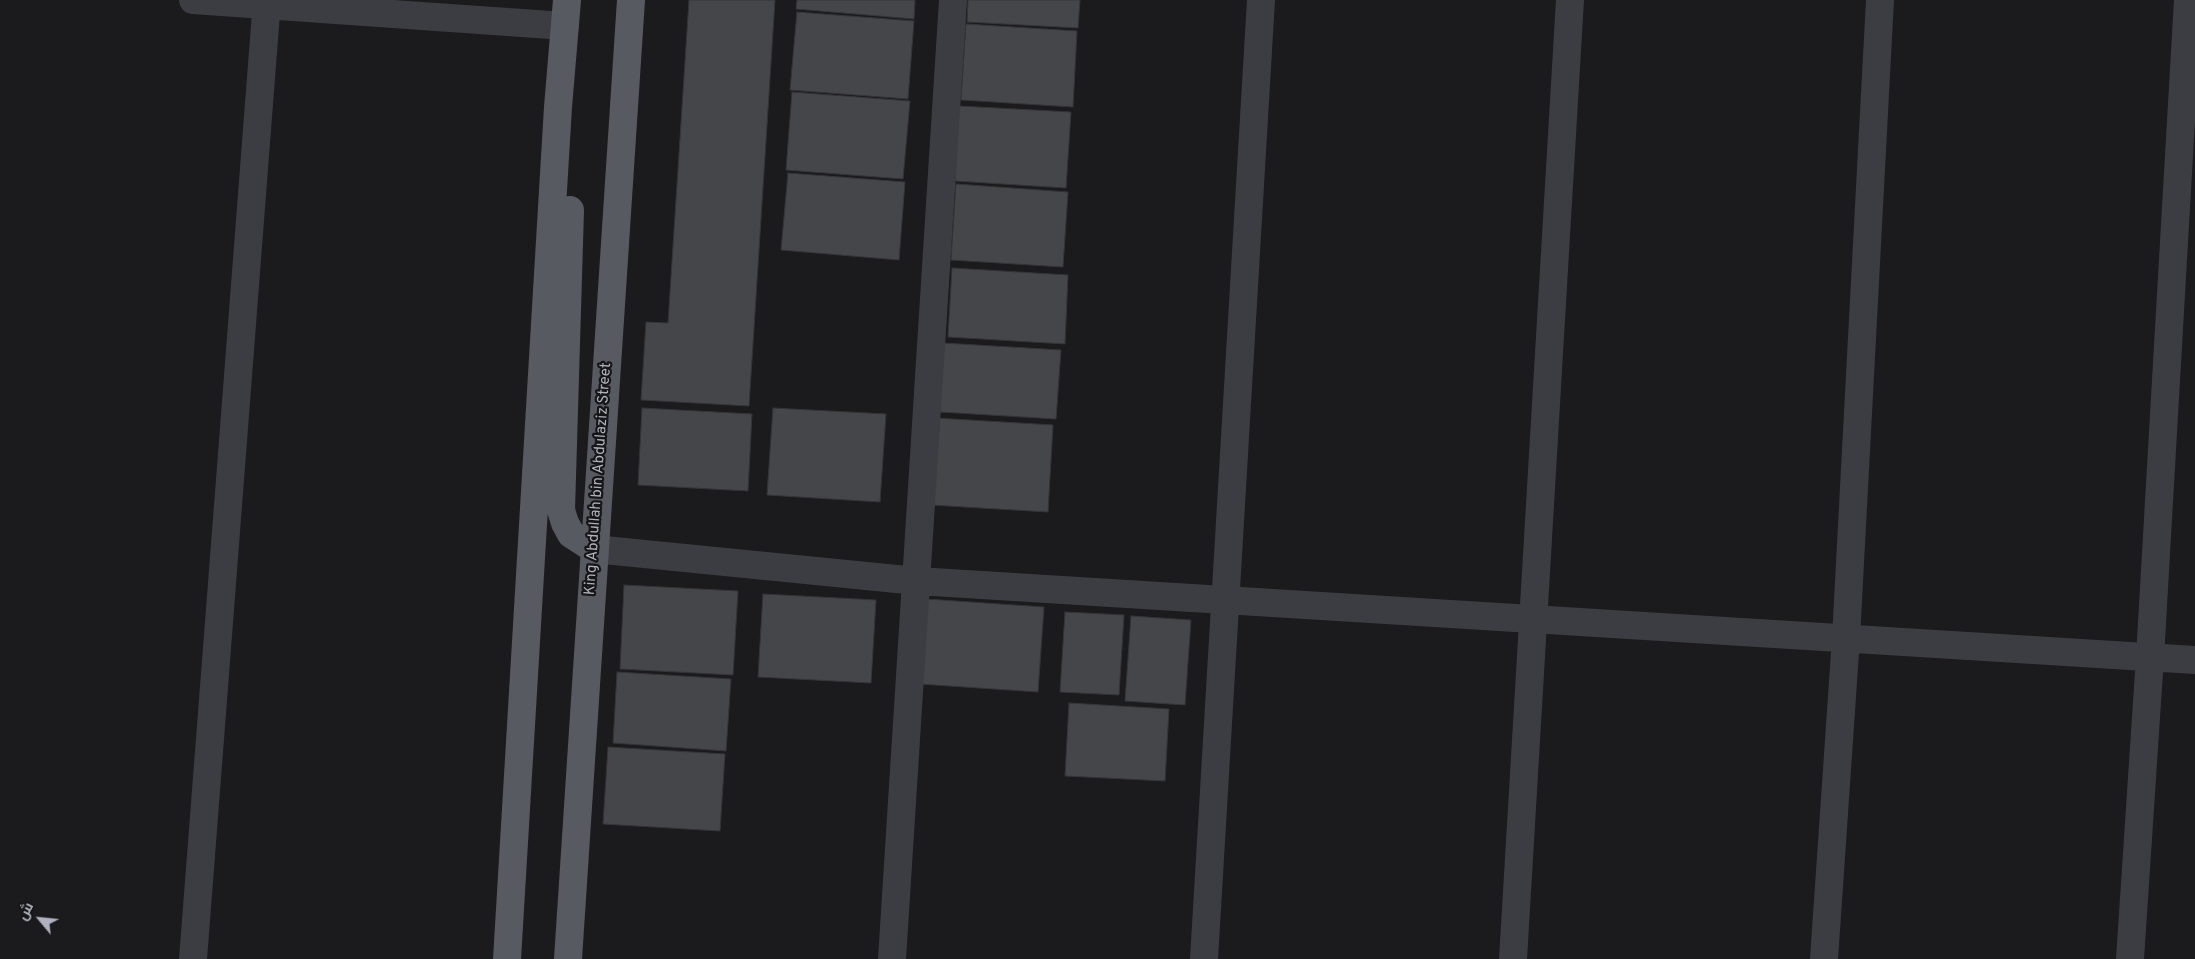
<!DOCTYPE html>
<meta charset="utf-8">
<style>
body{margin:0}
#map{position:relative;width:2195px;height:959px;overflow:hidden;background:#1b1b1d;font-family:Overpass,Cairo,sans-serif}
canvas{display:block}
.north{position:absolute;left:15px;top:894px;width:50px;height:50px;-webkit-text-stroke:4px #161618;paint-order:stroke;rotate:298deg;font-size:14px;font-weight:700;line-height:20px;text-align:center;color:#afb2bc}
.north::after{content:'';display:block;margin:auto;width:18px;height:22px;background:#afb2bc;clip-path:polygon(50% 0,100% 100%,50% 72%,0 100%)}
</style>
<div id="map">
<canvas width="2195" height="959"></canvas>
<div class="north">ش</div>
</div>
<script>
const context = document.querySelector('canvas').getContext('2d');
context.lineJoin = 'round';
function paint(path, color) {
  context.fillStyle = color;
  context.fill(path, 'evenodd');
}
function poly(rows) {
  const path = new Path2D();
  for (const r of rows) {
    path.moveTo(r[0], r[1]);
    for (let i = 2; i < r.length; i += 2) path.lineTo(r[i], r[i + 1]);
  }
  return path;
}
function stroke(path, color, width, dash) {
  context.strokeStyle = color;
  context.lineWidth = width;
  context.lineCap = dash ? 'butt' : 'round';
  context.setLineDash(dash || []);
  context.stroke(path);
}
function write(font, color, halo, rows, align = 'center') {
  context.font = font + ' Overpass,sans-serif';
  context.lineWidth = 4.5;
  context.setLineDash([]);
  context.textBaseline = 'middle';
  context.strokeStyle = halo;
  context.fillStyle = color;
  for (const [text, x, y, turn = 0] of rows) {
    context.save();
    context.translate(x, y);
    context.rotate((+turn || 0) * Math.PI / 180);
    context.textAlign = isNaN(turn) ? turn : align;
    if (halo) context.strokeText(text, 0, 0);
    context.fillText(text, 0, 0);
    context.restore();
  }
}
const building = poly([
 [689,0,775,0,749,406,641,400,646,322,668,323,689,0],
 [797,0,915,0,914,19,796,9,797,0],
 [968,0,1080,0,1078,28,967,22,968,0],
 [797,12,914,21,908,99,790,90,797,12],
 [966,24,1077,31,1073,107,961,100,966,24],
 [792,92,910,101,903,179,786,170,792,92],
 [959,106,1071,112,1066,188,955,181,959,106],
 [788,173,905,182,899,260,781,250,788,173],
 [956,184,1068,192,1063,267,951,260,956,184],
 [952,268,1068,275,1065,344,948,337,952,268],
 [943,343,1061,350,1056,419,940,412,943,343],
 [642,408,752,414,748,491,638,485,642,408],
 [773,408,886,414,880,502,767,495,773,408],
 [936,418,1053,425,1048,512,931,505,936,418],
 [624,585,738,591,733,675,620,669,624,585],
 [763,594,876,600,871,683,758,677,763,594],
 [926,599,1044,607,1038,692,920,684,926,599],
 [1065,612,1124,615,1119,695,1060,692,1065,612],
 [1131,616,1191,620,1185,705,1125,701,1131,616],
 [617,672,731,679,726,751,613,743,617,672],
 [1069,703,1169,709,1165,781,1065,776,1069,703],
 [608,747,725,754,720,831,603,824,608,747]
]);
paint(building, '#45464a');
stroke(building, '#353539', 1);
stroke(poly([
 [193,0,565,26],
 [594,549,917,581,2195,660],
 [193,959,267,0],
 [892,959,953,0],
 [1204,959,1261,0],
 [1513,959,1570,0],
 [1824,959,1846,638,1880,0],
 [2130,959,2150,657,2188,0]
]), '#3c3d42', 28);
stroke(poly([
 [570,210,561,510,565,523,571,534,594,549],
 [507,959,558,107,567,0],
 [568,959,631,0]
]), '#585a61', 28);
write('15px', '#afb2bc', '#161618', [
 ["King Abdullah bin Abdulaziz Street",599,479,-86]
]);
</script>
